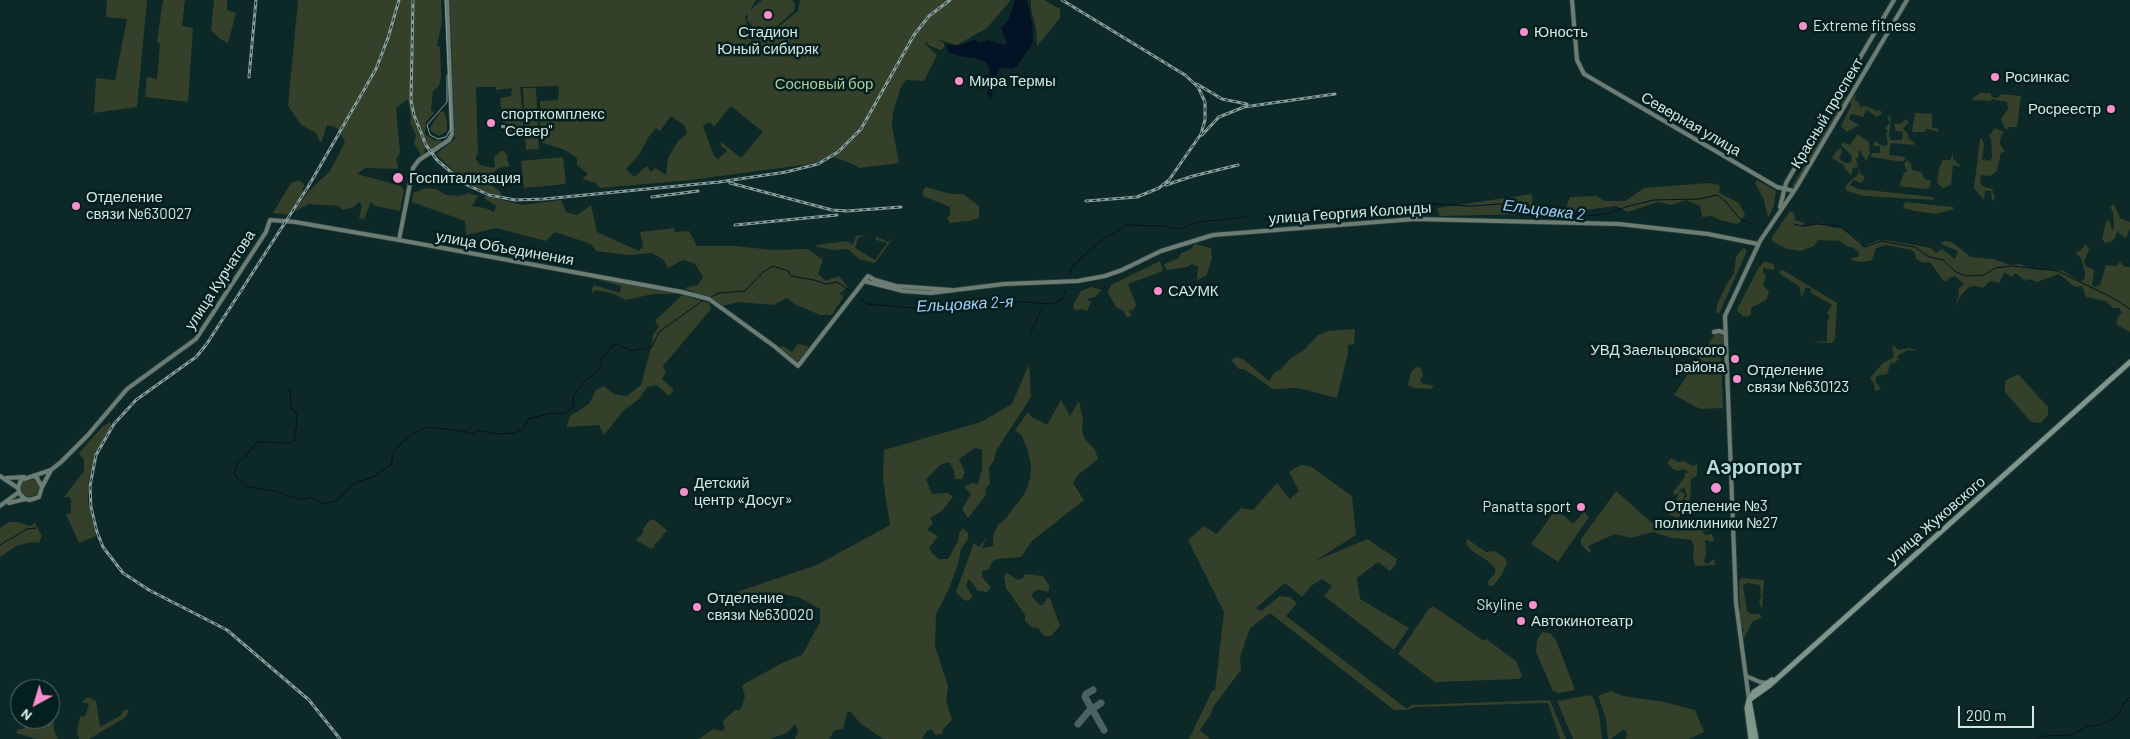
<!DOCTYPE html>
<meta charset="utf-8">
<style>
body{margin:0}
#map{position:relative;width:2130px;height:739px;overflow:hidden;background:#0c2827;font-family:Barlow,sans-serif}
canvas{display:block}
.north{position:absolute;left:10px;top:679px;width:50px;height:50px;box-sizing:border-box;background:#031f1e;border:1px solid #576f6e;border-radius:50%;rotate:219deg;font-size:14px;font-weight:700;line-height:20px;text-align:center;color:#d6e6e5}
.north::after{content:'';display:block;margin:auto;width:18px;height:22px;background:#f790cd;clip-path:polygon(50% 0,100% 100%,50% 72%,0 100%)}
.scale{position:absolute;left:1958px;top:706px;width:76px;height:22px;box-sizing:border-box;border:2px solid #d6e6e5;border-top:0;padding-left:6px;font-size:15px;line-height:18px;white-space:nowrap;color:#d6e6e5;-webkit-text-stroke:4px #031f1e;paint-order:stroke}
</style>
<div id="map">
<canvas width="2130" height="739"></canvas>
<div class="north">N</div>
<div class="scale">200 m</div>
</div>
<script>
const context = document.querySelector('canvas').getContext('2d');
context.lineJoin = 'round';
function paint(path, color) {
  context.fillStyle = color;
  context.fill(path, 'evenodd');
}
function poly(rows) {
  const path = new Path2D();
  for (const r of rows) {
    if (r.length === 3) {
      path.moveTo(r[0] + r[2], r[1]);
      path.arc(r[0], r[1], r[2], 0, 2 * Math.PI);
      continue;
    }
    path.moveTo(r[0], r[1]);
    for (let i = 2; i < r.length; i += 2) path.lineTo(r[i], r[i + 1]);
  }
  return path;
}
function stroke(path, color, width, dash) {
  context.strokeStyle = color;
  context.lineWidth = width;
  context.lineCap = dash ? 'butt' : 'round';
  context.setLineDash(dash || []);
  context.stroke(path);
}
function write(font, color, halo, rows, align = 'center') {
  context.font = font + ' Barlow,sans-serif';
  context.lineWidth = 5;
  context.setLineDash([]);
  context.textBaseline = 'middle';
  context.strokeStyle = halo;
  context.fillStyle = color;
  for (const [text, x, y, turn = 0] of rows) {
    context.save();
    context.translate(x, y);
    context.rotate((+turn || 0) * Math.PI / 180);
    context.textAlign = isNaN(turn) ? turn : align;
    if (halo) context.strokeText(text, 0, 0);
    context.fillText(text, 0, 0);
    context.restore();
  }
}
paint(poly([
 [107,0,147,0,137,107,94,113,96,78,115,80,127,19,106,17],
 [163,0,185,0,182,26,193,28,188,102,145,97,147,77,157,79,160,45,157,41],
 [214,0,227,0,227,10,236,13,228,43,220,39,211,30],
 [298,0,441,0,442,22,437,46,440,47,441,77,439,86,433,91,431,109,434,113,426,122,425,134,434,140,443,141,432,149,430,148,425,149,424,155,421,158,419,151,414,144,416,135,410,123,411,117,408,99,396,108,400,153,396,160,398,165,397,169,365,168,357,174,401,186,404,190,400,211,375,206,371,202,364,219,359,218,362,205,359,202,354,207,343,210,338,206,309,204,293,212,310,190,330,171,345,142,337,128,327,125,321,143,315,132,301,125,288,106],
 [450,0,756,0,750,10,762,0,792,0,795,3,794,11,767,35,761,35,747,20,748,13,745,17,748,27,760,37,767,36,798,11,800,0,1011,0,987,28,957,45,936,39,944,43,944,47,941,50,928,45,926,41,925,44,937,55,924,81,906,80,901,87,893,112,892,126,899,163,859,168,853,164,833,157,810,164,691,180,600,188,596,183,582,179,588,174,577,165,577,158,565,150,540,142,540,101,558,100,559,86,520,87,524,131,504,133,500,98,511,96,512,88,496,90,496,87,478,87,476,88,478,153,475,158,480,165,493,168,495,167,494,158,500,151,504,151,508,156,507,160,510,166,499,168,493,172,488,183,501,192,500,196,482,191,465,182,436,154,455,139],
 [731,106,763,132,741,158,721,142,721,146,727,151,718,159,714,156,703,126,710,122,714,127],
 [671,116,685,126,687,134,678,141,668,158,666,175,655,168,651,172,647,166,634,177,626,169,639,155,648,138,656,128,660,131],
 [1031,0,1044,0,1060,9,1060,18,1037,46,1036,29,1031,9],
 [523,88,536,88,539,149,526,150],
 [1980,93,1990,93,1992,97,1998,98,2000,94,2021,96,2017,127,2009,127,2007,130,2004,127,2001,119,2008,109,2007,102,1992,99,1990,101,1973,100,1973,98],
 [1856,94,1855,100,1859,103,1860,107,1866,106,1877,111,1880,110,1882,113,1877,117,1867,110,1864,114,1864,117,1851,114,1849,119,1859,125,1847,132,1841,126,1851,106,1851,100],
 [1846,96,1848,97,1795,186,1792,186],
 [444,111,447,123,447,131,439,136,432,132,430,128,440,112],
 [1915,113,1932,114,1932,127,1938,129,1938,132,1928,129,1925,129,1926,131,1923,132,1912,132],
 [1889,116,1891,118,1889,135,1891,140,1902,140,1903,132,1896,131,1894,124,1902,123,1905,119,1909,122,1903,129,1907,132,1909,139,1914,142,1914,145,1891,143,1889,155,1906,157,1903,162,1871,157,1872,153,1880,153,1880,146,1873,146,1875,141,1883,146,1888,145,1886,134,1888,131,1885,128,1890,123,1887,117],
 [1995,128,2004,132,2001,136,2000,144,2005,152,2001,153,1997,171,1991,176,1981,175,1980,181,1982,186,1992,189,1995,198,1992,201,1991,191,1985,191,1984,200,1974,188,1980,139,1982,139,1984,144,1982,159,1990,161,1992,157,1991,139,1989,136],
 [1857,134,1869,142,1870,153,1866,161,1860,151,1858,151,1859,156,1856,159,1858,167,1853,168,1851,176,1842,164,1832,158,1836,151,1841,148,1842,152,1839,159,1846,163,1851,162,1852,156,1841,145,1843,142,1850,145],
 [1953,153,1953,159,1960,165,1960,167,1953,165,1951,185,1943,188,1937,183,1939,168,1943,160,1950,160],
 [563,157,566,184,524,188,521,161],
 [1907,160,1911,164,1912,170,1921,172,1925,179,1931,181,1930,187,1927,189,1899,186,1904,173,1907,171,1904,164],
 [1860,169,1860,174,1865,176,1863,181,1861,183,1853,180,1850,185,1858,189,1933,197,1934,200,1863,196,1847,191,1845,187,1852,179,1856,177],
 [298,180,304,184,302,194,290,212,287,215,273,213,291,183],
 [1757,180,1776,191,1774,206,1768,218,1764,200,1755,183],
 [1708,183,1720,185,1719,193,1739,203,1745,215,1738,224,1720,220,1712,216,1702,217,1700,206,1686,200,1671,205,1658,202,1628,212,1616,206,1579,211,1566,208,1570,197,1597,196,1604,201,1625,201,1644,188],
 [926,187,950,194,963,194,979,206,979,218,970,221,950,223,947,218,950,214,950,207,923,196,923,190],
 [426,188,436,189,446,195,459,196,469,193,478,196,472,206,485,208,494,212,496,206,484,198,486,196,522,205,561,200,566,212,577,215,591,205,597,232,639,251,643,246,640,232,675,228,674,232,689,231,697,246,735,246,773,250,808,249,823,260,818,274,826,281,839,276,848,287,839,294,844,296,832,315,820,315,796,305,787,298,774,305,738,302,722,306,705,296,684,288,698,285,703,277,695,264,683,260,668,268,664,260,652,253,629,255,596,251,591,244,555,232,546,241,496,228,466,235,465,221,412,202,413,193],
 [1532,194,1533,214,1440,216,1437,208],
 [1905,202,1953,207,1954,209,1936,214,1914,211,1903,208],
 [2114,204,2120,218,2130,222,2130,228,2126,238,2117,232,2115,238,2111,242,2105,243,2102,239,2106,221,2109,220,2112,230,2114,228,2113,212,2110,207],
 [1790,211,1794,213,1795,220,1804,223,1803,227,1821,223,1834,228,1842,228,1861,242,1863,247,1878,240,1892,241,1931,248,1936,253,1942,249,1955,259,1958,251,1941,244,1944,241,1952,242,1971,257,1993,259,2010,265,2020,264,2033,269,2062,270,2080,281,2084,280,2085,273,2081,258,2075,252,2080,251,2085,245,2087,245,2089,249,2084,262,2086,266,2094,270,2092,285,2094,287,2100,285,2106,265,2116,266,2120,262,2125,267,2130,267,2130,332,2116,324,2118,317,2122,313,2119,308,2113,308,2106,301,2086,297,2082,286,2075,287,2059,274,2037,282,2029,279,2025,281,2016,273,2011,277,2008,274,2004,273,1999,283,1990,281,1983,288,1975,286,1969,287,1961,295,1955,307,1959,294,1958,289,1964,284,1955,276,1949,278,1946,282,1942,279,1930,262,1923,263,1916,259,1915,253,1911,250,1886,245,1876,248,1872,260,1863,262,1850,260,1852,258,1858,257,1859,253,1853,247,1848,247,1838,240,1835,241,1818,240,1814,246,1800,251,1787,249,1772,241,1772,237],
 [867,235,858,238,855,248,875,260,887,243,876,240,875,238,877,237,888,242,893,238,875,263,859,259,848,249,834,250,817,247,816,245,847,241,853,245,856,236],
 [1195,244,1211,248,1212,258,1206,276,1197,280,1198,267,1192,264,1187,267,1167,270,1164,264,1179,258,1181,253,1191,249],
 [1744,248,1747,251,1719,314,1716,312,1717,305,1726,285,1734,273,1736,257,1741,250],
 [1160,261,1163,271,1128,284,1136,304,1135,308,1131,311,1128,309,1132,316,1126,317,1124,311,1116,307,1108,293,1111,285],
 [1765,261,1773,264,1775,268,1773,270,1763,268,1763,273,1766,276,1763,285,1769,292,1766,300,1751,308,1751,314,1748,317,1743,316,1737,311,1737,309,1759,267],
 [1783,270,1837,303,1835,339,1832,343,1811,342,1827,341,1827,322,1830,317,1827,313,1832,305,1811,293,1811,289,1806,287,1801,298,1800,287,1780,274,1779,271],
 [600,279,654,288,677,294,653,294,626,300,614,294,595,290,593,294,592,289,594,285,620,293,621,286,598,280],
 [1092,287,1102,290,1095,297,1087,299,1091,302,1087,311,1082,309,1076,310,1073,308,1074,303,1081,291],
 [682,295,709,303,711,309,663,366,666,373,662,379,674,390,669,396,657,385,647,387,639,399,623,411,604,435,599,425,566,427,570,416,589,404,596,390,604,386,614,394,627,396,641,385,653,340,652,336,659,327,655,321],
 [1353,329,1355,330,1354,344,1348,345,1348,353,1337,398,1298,388,1273,389,1244,369,1239,369,1231,360,1236,357,1243,359,1269,381,1274,373,1281,369,1290,359,1304,350,1318,335,1329,331],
 [1718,333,1723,336,1723,351,1721,352,1723,408,1700,409,1674,395,1715,334],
 [798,344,808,346,809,348,797,362,779,348,782,346,792,352],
 [1892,345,1899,350,1910,348,1916,350,1915,351,1908,350,1900,354,1893,361,1897,357,1899,359,1893,364,1891,362,1887,374,1877,376,1875,381,1881,389,1875,391,1874,384,1870,378,1883,363,1894,357],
 [1029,364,1031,397,996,451,994,460,989,468,990,484,985,489,986,495,968,518,962,509,971,494,964,487,972,483,978,484,982,469,982,450,975,448,959,459,965,472,962,479,955,479,954,471,949,462,940,465,926,479,932,494,948,493,953,497,942,511,930,518,933,523,927,530,938,536,929,548,932,553,939,559,948,559,958,541,959,533,963,528,968,533,968,539,961,549,958,564,949,589,936,614,935,646,948,686,946,700,952,720,943,729,942,734,936,735,931,729,927,731,922,739,883,739,860,723,850,711,847,713,843,729,835,730,829,739,795,739,798,731,796,726,794,725,787,733,770,739,699,739,713,729,722,731,725,729,723,723,724,720,735,710,740,710,742,706,745,696,742,687,744,684,784,662,802,655,820,622,820,609,798,597,782,594,746,600,740,597,737,592,817,565,890,525,883,479,884,450,981,422,1012,404],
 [1416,367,1421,368,1423,376,1420,380,1421,383,1434,386,1431,389,1414,388,1408,385,1411,372],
 [2018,374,2048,407,2048,415,2041,423,2031,422,2005,392,2005,381],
 [1061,400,1070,416,1079,401,1083,420,1082,432,1085,439,1095,450,1098,459,1078,475,1073,483,1084,500,1032,541,1021,557,997,559,993,561,988,570,982,571,982,577,991,587,987,592,978,591,970,580,968,580,966,586,973,597,968,601,962,599,956,592,974,543,979,547,987,537,982,548,993,546,993,535,998,525,1006,518,1025,493,1030,479,1031,467,1028,451,1022,436,1015,430,1028,412,1032,417,1047,425],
 [110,422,111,426,97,451,88,482,88,501,96,536,79,543,66,514,71,513,71,500,69,497,64,497,84,471,84,460,79,453,103,426],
 [1671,458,1679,462,1684,461,1693,466,1697,464,1697,476,1691,479,1690,504,1693,513,1683,514,1678,518,1670,515,1667,510,1672,504,1675,507,1674,511,1681,510,1683,507,1686,506,1688,503,1685,499,1687,495,1684,487,1679,491,1685,494,1682,503,1676,501,1679,492,1675,495,1673,492,1685,477,1684,474,1689,472,1684,469,1678,471,1673,469,1667,463],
 [1301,465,1310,466,1352,496,1356,535,1315,561,1367,539,1397,559,1396,564,1390,571,1378,562,1357,578,1360,599,1409,628,1394,650,1324,596,1332,586,1322,579,1311,586,1302,597,1285,583,1256,608,1261,611,1280,596,1290,597,1297,603,1286,616,1407,709,1411,705,1550,700,1566,739,1560,739,1548,703,1416,707,1407,710,1394,710,1270,613,1250,628,1240,657,1241,670,1213,707,1211,714,1200,730,1210,739,1189,739,1212,691,1215,690,1224,612,1188,540,1204,526,1216,534,1241,508,1253,510,1277,483,1290,499,1299,491,1289,472],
 [30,488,9],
 [1616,491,1651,522,1671,529,1713,530,1702,532,1706,535,1712,534,1714,540,1712,542,1705,540,1706,555,1704,561,1706,564,1709,563,1713,559,1716,565,1695,566,1693,555,1694,545,1691,540,1672,538,1653,532,1631,538,1615,534,1588,546,1591,551,1589,553,1581,544,1581,539],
 [1556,509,1573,524,1584,512,1589,517,1558,562,1531,544],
 [653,519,667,530,658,542,654,544,655,547,651,549,636,540,643,533,643,529,649,521],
 [9,522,17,522,30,526,35,523,42,536,39,543,31,542,16,546,0,557,0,528],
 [1467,539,1486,552,1495,551,1506,559,1507,564,1502,574,1493,586,1488,585,1488,581,1495,574,1495,568,1488,561,1472,551,1466,544],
 [1007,573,1018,580,1023,578,1025,574,1043,576,1049,585,1049,590,1046,592,1042,590,1037,590,1032,594,1032,597,1040,605,1043,605,1047,598,1050,598,1060,626,1051,636,1044,636,1038,628,1033,628,1025,621,1025,615,1006,588,1004,576],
 [1742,578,1764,580,1762,609,1759,602,1761,597,1760,585,1747,583,1743,586,1747,611,1751,614,1759,614,1762,617,1752,622,1744,639,1741,637,1744,629,1741,627,1740,620,1739,580],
 [1433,606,1484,641,1486,639,1516,661,1522,676,1519,679,1435,682,1398,654,1428,610],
 [1542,632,1550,633,1556,640,1575,690,1559,693,1553,691,1536,652,1537,640],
 [1611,691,1623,696,1664,702,1695,710,1704,732,1689,739,1625,739,1627,735,1626,731,1623,730,1611,739,1608,739,1606,719,1598,696],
 [1590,695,1593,697,1599,713,1602,739,1573,739,1557,701],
 [88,697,96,701,100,727,120,716,124,710,129,710,126,717,89,739,79,739,77,731,80,717,85,716,89,704,81,702],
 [50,713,53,717,54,731,58,739,36,739,16,733,18,729,22,729,43,719,50,719]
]), '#34402a');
paint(poly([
 [1015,0,1027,0,1032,23,1033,41,1031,46,1017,66,1012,69,1003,67,999,69,991,98,987,94,990,71,986,62,974,58,959,56,948,52,947,45,961,45,974,40,981,43,988,40,1005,45,1007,42,1001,28,1008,21]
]), '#031225');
stroke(poly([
 [1263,218,1266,220,1283,220,1320,211,1415,210,1432,204,1471,206,1514,203,1523,204,1562,215,1586,216,1606,214,1629,206,1654,200,1700,199,1717,195,1726,202,1740,219,1753,224],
 [1794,224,1802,226,1817,224,1840,226,1865,247,1881,241,1915,247,1929,257,1943,260,1956,272,1966,276,1984,275,1995,268,2012,266,2058,271,2115,299,2130,309],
 [1069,274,1074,265,1092,248,1107,236,1113,234,1126,225,1162,226,1180,229,1198,222,1246,217],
 [709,298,719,293,745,291,763,272,773,266,788,271,791,276,814,280,826,284,837,282,849,290],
 [860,298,867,304,928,309,998,300,1052,304,1062,299,1066,290],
 [1031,332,1042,309],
 [290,389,291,409,296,411,297,424,294,441,288,443,257,442,245,457,238,461,234,473,244,486,275,491,301,500,310,497,322,504,336,501,355,483,373,477,391,465,394,450,413,433,427,427,463,431,473,434,476,434,475,431,480,431,498,434,515,433,524,428,528,419,551,413,564,414,571,408,574,407,573,396,583,383,597,371,601,365,601,358,610,350,611,346,617,344,632,351,652,347,659,332,705,299],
 [0,545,27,529,36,528],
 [2038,738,2044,736,2072,735,2088,726,2100,725,2118,716,2124,703,2130,697]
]), '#031225', 1);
stroke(poly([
 [1093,690,1086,694,1085,697,1104,730],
 [1078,724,1089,711,1101,703]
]), '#4a6261', 7);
const secondary = poly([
 [1572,0,1577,60,1584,74,1777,187,1794,191],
 [1780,207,1786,183,1894,0],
 [399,240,413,168,419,160,449,140,452,134,447,0],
 [864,281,903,291,931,293,1004,284,1078,281,1105,276,1122,270,1161,251,1213,235,1415,219,1619,224,1708,234,1758,244],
 [1714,332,1719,331,1725,333],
 [0,476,18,488],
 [33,476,37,478,42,487,39,497,30,500,25,499,20,494,18,488,21,480,51,470,61,462,88,435,127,389,196,339,266,232,270,220,295,222,399,240,682,292,709,299,774,346,798,366,868,276,875,280,896,286,951,290],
 [6,478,24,477],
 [42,487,51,470],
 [9,503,25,499],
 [0,506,19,492],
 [1746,676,1760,682,1767,683],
 [1749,700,1736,603,1725,316,1760,241,1796,188,1907,0]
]);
const primary = poly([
 [1749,700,1770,685,2130,362],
 [1749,700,1756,739],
 [1751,739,1747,708,1749,700,1754,692,1772,680]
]);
stroke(secondary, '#284342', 5.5);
stroke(primary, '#284342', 7);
stroke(secondary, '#6d7d74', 4);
stroke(primary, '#81968b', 5);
stroke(poly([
 [445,0,451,128,446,137,438,139,430,135,427,125,447,102,447,75]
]), '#879c9b', 1);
const rail = poly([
 [413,0,411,101,414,115,426,145,437,160,465,184,489,195,515,200,544,199,719,182,786,172,818,164,838,152,861,129,914,35,929,16,950,0],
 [1062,0,1185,75,1198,87,1205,102,1205,120,1201,134,1169,180,1159,188,1137,197,1086,201],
 [249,77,256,0],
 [1197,84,1222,99,1247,104],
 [1202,135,1219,117,1244,107,1335,94],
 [730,183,832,210,847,211,901,207],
 [1166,185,1193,176,1238,165],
 [652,197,698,191],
 [735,225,837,215],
 [340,739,309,700,227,630,149,590,123,573,103,547,97,532,91,507,90,486,96,455,114,424,136,400,196,357,206,345,308,187,376,69,388,38,399,0]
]);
stroke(rail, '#879c9b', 3);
stroke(rail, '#031f1e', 1, [4]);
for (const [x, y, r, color] of [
 [768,15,5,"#f790cd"],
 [1803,26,5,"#f790cd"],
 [1524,32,5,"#f790cd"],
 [1995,77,5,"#f790cd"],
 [959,81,5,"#f790cd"],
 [2111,109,5,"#f790cd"],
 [491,123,5,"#f790cd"],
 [398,178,6,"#f790cd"],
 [76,206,5,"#f790cd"],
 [1158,291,5,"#f790cd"],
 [1735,359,5,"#f790cd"],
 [1737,379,5,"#f790cd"],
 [1716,488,6,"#f790cd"],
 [684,492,5,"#f790cd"],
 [1581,507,5,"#f790cd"],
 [1533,605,5,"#f790cd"],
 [697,607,5,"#f790cd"],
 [1521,621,5,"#f790cd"]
]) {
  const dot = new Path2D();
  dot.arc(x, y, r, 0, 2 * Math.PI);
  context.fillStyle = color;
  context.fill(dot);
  stroke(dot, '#031f1e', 2);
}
write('15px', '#d6e6e5', '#031f1e', [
 ["Extreme fitness",1813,26],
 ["Стадион",768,32,"center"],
 ["Юный сибиряк",768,49,"center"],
 ["Юность",1534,32],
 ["Росинкас",2005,77],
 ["Мира Термы",969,81],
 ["Росреестр",2101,109,"right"],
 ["спорткомплекс",501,114],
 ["\"Север\"",501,131],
 ["Госпитализация",409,178],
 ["Отделение",86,197],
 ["связи №630027",86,214],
 ["САУМК",1168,291],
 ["УВД Заельцовского",1725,350,"right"],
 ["района",1725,367,"right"],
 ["Отделение",1747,370],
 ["связи №630123",1747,387],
 ["Детский",694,483],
 ["центр «Досуг»",694,500],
 ["Отделение №3",1716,506,"center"],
 ["поликлиники №27",1716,523,"center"],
 ["Panatta sport",1571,507,"right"],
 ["Отделение",707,598],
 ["связи №630020",707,615],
 ["Skyline",1523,605,"right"],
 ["Автокинотеатр",1531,621]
], 'left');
write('15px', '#afcb98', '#031f1e', [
 ["Сосновый бор",824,84]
]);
write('15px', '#d6e6e5', '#031f1e', [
 ["Красный проспект",1827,113,-59],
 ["Северная улица",1691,124,30],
 ["улица Георгия Колонды",1350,213,-4],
 ["улица Объединения",505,248,10],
 ["улица Курчатова",220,280,-57],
 ["улица Жуковского",1936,520,-41]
]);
write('italic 16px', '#a6ccf9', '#031f1e', [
 ["Ельцовка 2",1544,210,7],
 ["Ельцовка 2-я",965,304,-3]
]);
write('bold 20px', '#b9d9d8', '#031f1e', [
 ["Аэропорт",1754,467]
]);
</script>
